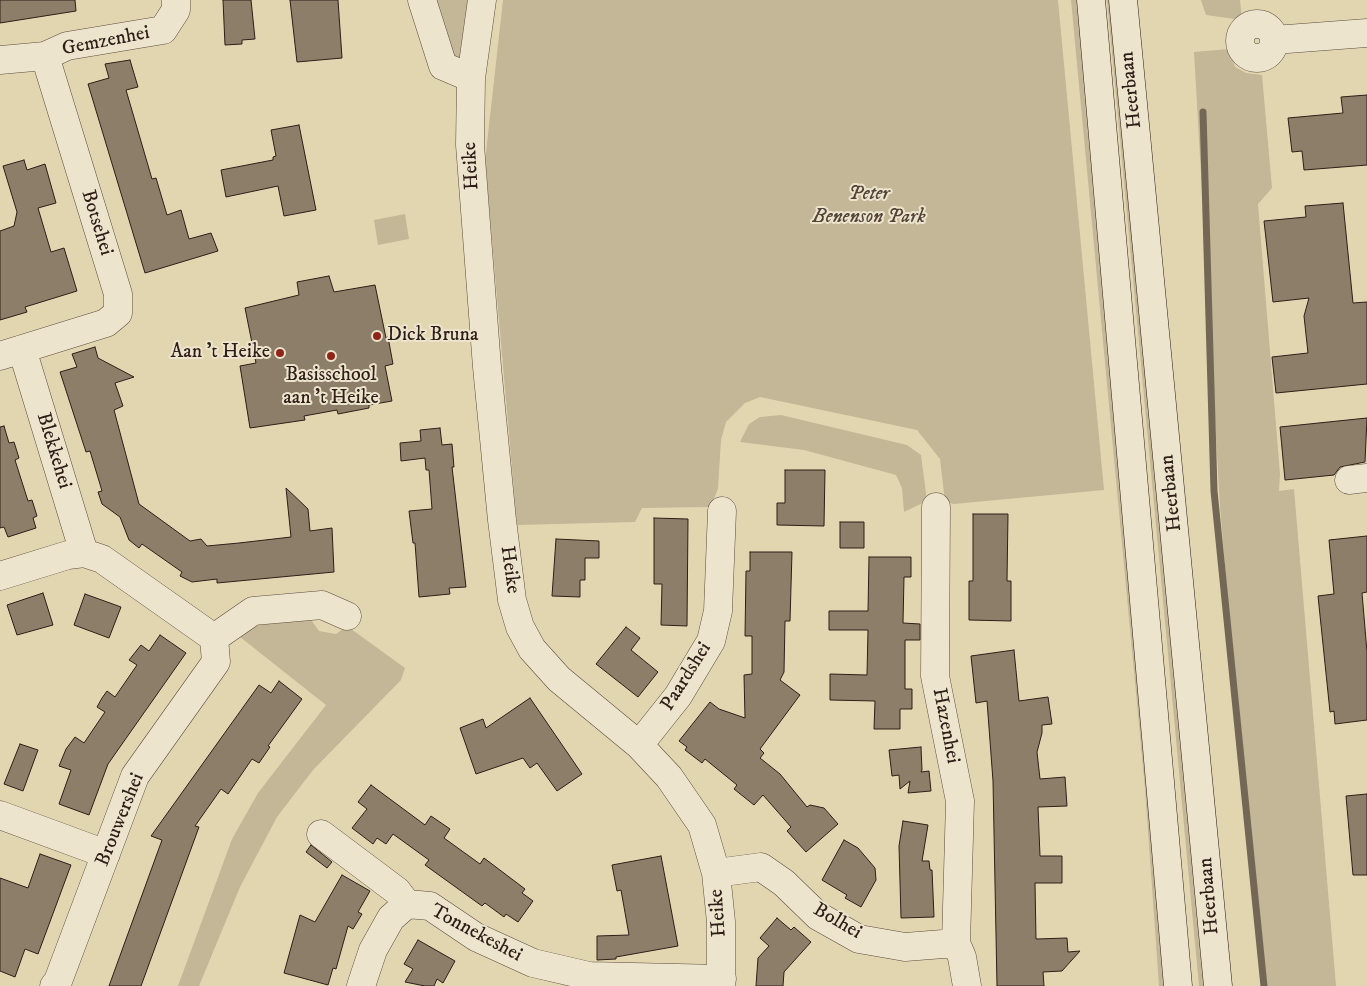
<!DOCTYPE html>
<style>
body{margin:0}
canvas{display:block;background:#e2d6b1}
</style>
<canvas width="1367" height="986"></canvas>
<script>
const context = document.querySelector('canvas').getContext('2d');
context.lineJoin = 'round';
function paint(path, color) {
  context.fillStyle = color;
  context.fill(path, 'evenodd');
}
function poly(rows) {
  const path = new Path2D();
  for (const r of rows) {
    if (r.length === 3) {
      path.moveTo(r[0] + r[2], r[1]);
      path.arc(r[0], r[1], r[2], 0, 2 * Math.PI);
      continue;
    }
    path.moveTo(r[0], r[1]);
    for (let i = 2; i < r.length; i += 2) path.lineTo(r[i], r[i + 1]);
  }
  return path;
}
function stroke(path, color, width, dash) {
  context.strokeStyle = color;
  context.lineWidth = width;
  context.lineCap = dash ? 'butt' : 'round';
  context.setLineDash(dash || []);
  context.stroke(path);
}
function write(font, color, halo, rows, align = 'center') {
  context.font = font + ' "IM FELL DW Pica",serif';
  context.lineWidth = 4;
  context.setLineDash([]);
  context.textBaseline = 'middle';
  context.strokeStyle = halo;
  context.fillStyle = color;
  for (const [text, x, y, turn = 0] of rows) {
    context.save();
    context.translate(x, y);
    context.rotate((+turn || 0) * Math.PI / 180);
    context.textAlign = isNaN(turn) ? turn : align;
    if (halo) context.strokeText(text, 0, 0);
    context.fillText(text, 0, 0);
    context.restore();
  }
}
paint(poly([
 [430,0,475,0,467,61,456,65],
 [503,0,1058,0,1104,490,954,504,945,502,940,459,917,430,760,397,745,403,726,422,721,440,718,488,711,507,642,508,635,522,517,525,485,161],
 [1071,0,1080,0,1173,986,1159,986,1145,789],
 [1107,0,1115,0,1209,986,1199,986],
 [1201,0,1240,0,1242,20,1206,15],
 [1229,49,1235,67,1246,73,1262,75,1272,188,1258,204,1280,474,1279,491,1294,489,1336,986,1263,986,1258,955,1220,507,1194,52],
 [405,214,409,239,378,245,374,220],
 [781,415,907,445,921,455,927,501,904,512,902,488,896,475,804,450,740,442,749,424,760,417],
 [309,617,319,631,336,634,347,626,405,668,401,680,313,770,277,817,240,887,199,986,178,986,232,839,258,793,326,705,235,633,242,628]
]), '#c3b797');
stroke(poly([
 [1203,112,1214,491,1264,986]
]), '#756755', 7);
const building = poly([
 [0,0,75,0,76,11,0,23,0,0],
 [223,0,251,0,255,39,242,40,242,44,225,45,223,0],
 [290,0,338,0,342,58,297,62,290,0],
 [130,60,138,87,126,90,152,179,156,178,167,215,181,210,189,239,211,233,218,251,145,273,88,84,109,78,105,64,130,60],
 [1367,95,1367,165,1304,170,1302,151,1292,152,1288,118,1343,113,1341,97,1367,95],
 [299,125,316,210,284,216,278,186,226,197,221,170,273,160,273,157,276,156,271,130,299,125],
 [24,160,27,170,45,164,56,203,38,208,51,252,64,248,77,291,25,307,27,312,0,320,0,231,14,226,17,212,3,166,24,160],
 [1343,203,1353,303,1367,302,1367,384,1276,393,1272,357,1308,353,1304,316,1309,298,1273,302,1264,221,1306,217,1305,206,1343,203],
 [329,276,334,292,375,285,386,338,388,337,393,364,385,366,392,401,369,405,369,408,338,414,337,410,304,416,305,420,250,428,240,366,256,363,245,308,299,295,297,282,329,276],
 [95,347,98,358,134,377,115,383,123,406,114,410,139,504,190,541,201,539,207,546,239,543,291,537,286,488,308,509,310,531,332,528,334,572,217,583,217,579,192,582,180,576,182,572,142,544,139,548,129,540,120,517,102,504,98,492,102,491,90,451,86,452,60,372,77,367,72,354,95,347],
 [1367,418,1365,462,1340,467,1334,475,1285,480,1280,427,1367,418],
 [4,426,9,443,14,442,19,458,15,460,28,501,32,500,37,516,33,518,36,528,8,537,4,527,0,528,0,427,4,426],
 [440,428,442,445,452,444,454,467,452,467,466,587,449,588,450,594,419,597,415,543,413,543,409,511,432,509,429,470,426,470,425,458,401,461,400,443,421,441,420,430,440,428],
 [785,470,825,470,824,526,777,525,777,503,785,503,785,470],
 [973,514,1008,514,1007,581,1011,581,1011,621,969,620,969,581,973,581,973,514],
 [654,518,688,519,687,626,661,625,662,584,654,584,654,518],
 [840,522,864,522,864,548,840,548,840,522],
 [1367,536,1367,592,1362,593,1367,652,1367,720,1335,724,1334,711,1330,712,1318,596,1334,594,1329,540,1367,536],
 [556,539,599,541,599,558,585,558,585,580,580,580,580,597,552,596,556,539],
 [750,552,792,552,790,621,785,621,784,672,780,680,800,695,760,749,764,753,760,758,780,774,807,807,810,805,824,808,838,824,806,852,787,831,791,827,763,795,754,805,734,789,737,785,705,759,702,763,685,750,687,747,679,741,710,702,719,709,745,718,744,675,752,674,752,636,745,636,746,571,750,571,750,552],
 [869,557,911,557,911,577,904,577,903,623,920,624,920,640,905,640,905,689,912,689,912,709,900,709,900,729,874,729,875,701,830,700,830,674,867,675,868,630,829,630,829,611,868,611,869,557],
 [43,593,53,625,17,635,7,605,43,593],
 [85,594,121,607,109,638,74,625,85,594],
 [626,627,640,638,631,650,658,672,638,697,596,664,626,627],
 [160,635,186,653,108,764,89,815,59,804,71,770,59,766,66,749,75,737,84,743,105,712,97,707,102,698,107,691,115,697,137,665,129,660,141,645,149,651,160,635],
 [1014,650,1019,701,1048,697,1052,724,1042,725,1042,733,1037,752,1040,779,1065,777,1067,806,1038,807,1040,856,1062,856,1062,883,1035,883,1036,939,1067,938,1068,952,1080,951,1062,971,1043,972,1044,986,997,986,993,781,987,701,976,703,971,656,1014,650],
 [279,681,302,699,268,746,270,747,259,763,252,759,228,794,221,789,195,826,199,827,141,986,109,986,162,840,151,836,259,685,271,693,279,681],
 [530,698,582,774,557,791,537,763,530,768,523,758,476,774,460,728,483,719,486,728,530,698],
 [20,744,38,750,23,791,4,784,20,744],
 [921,747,922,770,921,772,929,771,931,791,908,793,910,781,900,789,899,775,892,776,889,750,921,747],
 [371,785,425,825,431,816,450,829,444,838,480,864,484,858,525,889,522,893,533,901,518,922,506,914,504,917,485,903,482,906,425,865,429,860,393,834,386,844,377,838,373,844,352,828,367,809,358,802,371,785],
 [1367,794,1367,875,1353,875,1346,796,1367,794],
 [903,821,928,825,922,861,929,861,930,870,932,870,934,917,901,918,899,846,903,821],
 [844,840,858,848,875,868,876,880,861,907,845,898,847,895,822,880,844,840],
 [311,845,332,862,327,868,306,852,311,845],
 [40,854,71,865,38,954,25,949,15,977,0,971,0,878,28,888,40,854],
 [661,856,678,946,616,957,616,959,597,960,597,936,629,935,621,890,617,891,612,865,661,856],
 [342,875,370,891,358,912,362,914,353,929,348,926,336,969,333,968,328,985,284,973,300,915,315,922,342,875],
 [777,918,791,930,794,927,811,942,784,972,783,986,756,986,758,958,769,946,760,938,777,918],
 [418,940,455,961,443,983,437,979,434,986,425,986,405,982,413,969,404,964,418,940]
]);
paint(building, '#8c7e68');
stroke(building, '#2e1e18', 1);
const minor = poly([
 [422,0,443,66,471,78],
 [482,0,471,78,470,145,487,367,502,520,512,600,520,627,532,649,559,679,639,745,669,777,702,825,716,873,721,922,721,986],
 [1257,41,17],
 [1274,40,1367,33],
 [45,56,67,46,163,30,176,10,176,0],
 [0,60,45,56,118,294,118,313,106,323,0,356],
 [22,349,84,553],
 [1349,480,1367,478],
 [936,507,935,676,960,801,956,943,962,957,967,986],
 [0,576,68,555,84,553,102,559,214,638],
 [214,638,253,611,322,605,347,616],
 [639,745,678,696,711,641,718,611,722,511],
 [0,815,106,854],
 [321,834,397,891,407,904],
 [716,873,761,867,784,883,818,916,859,939,905,947,956,943],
 [54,986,58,981,135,776,216,662,214,638],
 [361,986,373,950,391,918,407,904,430,906,476,937,533,963,589,976,722,979]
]);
const secondary = poly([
 [1091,0,1178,986],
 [1123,0,1218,986]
]);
stroke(minor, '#5b4c3e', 29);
stroke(secondary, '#2e1e18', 29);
stroke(minor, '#ece4cc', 28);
stroke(secondary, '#ece4cc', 28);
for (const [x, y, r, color] of [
 [377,336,5,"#8f2418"],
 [280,353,5,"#8f2418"],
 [331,356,5,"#8f2418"]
]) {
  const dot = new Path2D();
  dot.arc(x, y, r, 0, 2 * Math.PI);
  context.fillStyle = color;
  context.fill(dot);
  stroke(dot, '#ece4cc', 2);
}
write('20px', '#2e1e18', '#ece4cc', [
 ["Gemzenhei",106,42,-11],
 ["Heerbaan",1132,90,-96],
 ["Heike",472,166,-93],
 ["Botsehei",96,223,73],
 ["Blekkehei",53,451,73],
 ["Heerbaan",1172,493,-96],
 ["Heike",509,570,82],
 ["Paardshei",687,677,-58],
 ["Hazenhei",945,726,79],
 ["Brouwershei",121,820,-68],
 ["Heerbaan",1210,896,-95],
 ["Heike",719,913,-94],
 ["Bolhei",837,922,30],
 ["Tonnekeshei",476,934,28]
]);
write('italic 20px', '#534438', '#ece4cc', [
 ["Peter",869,195],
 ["Benenson Park",869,218]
]);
write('20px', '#2e1e18', '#ece4cc', [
 ["Dick Bruna",387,336],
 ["Aan 't Heike",270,353,"right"],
 ["Basisschool",331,376,"center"],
 ["aan 't Heike",331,399,"center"]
], 'left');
</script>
